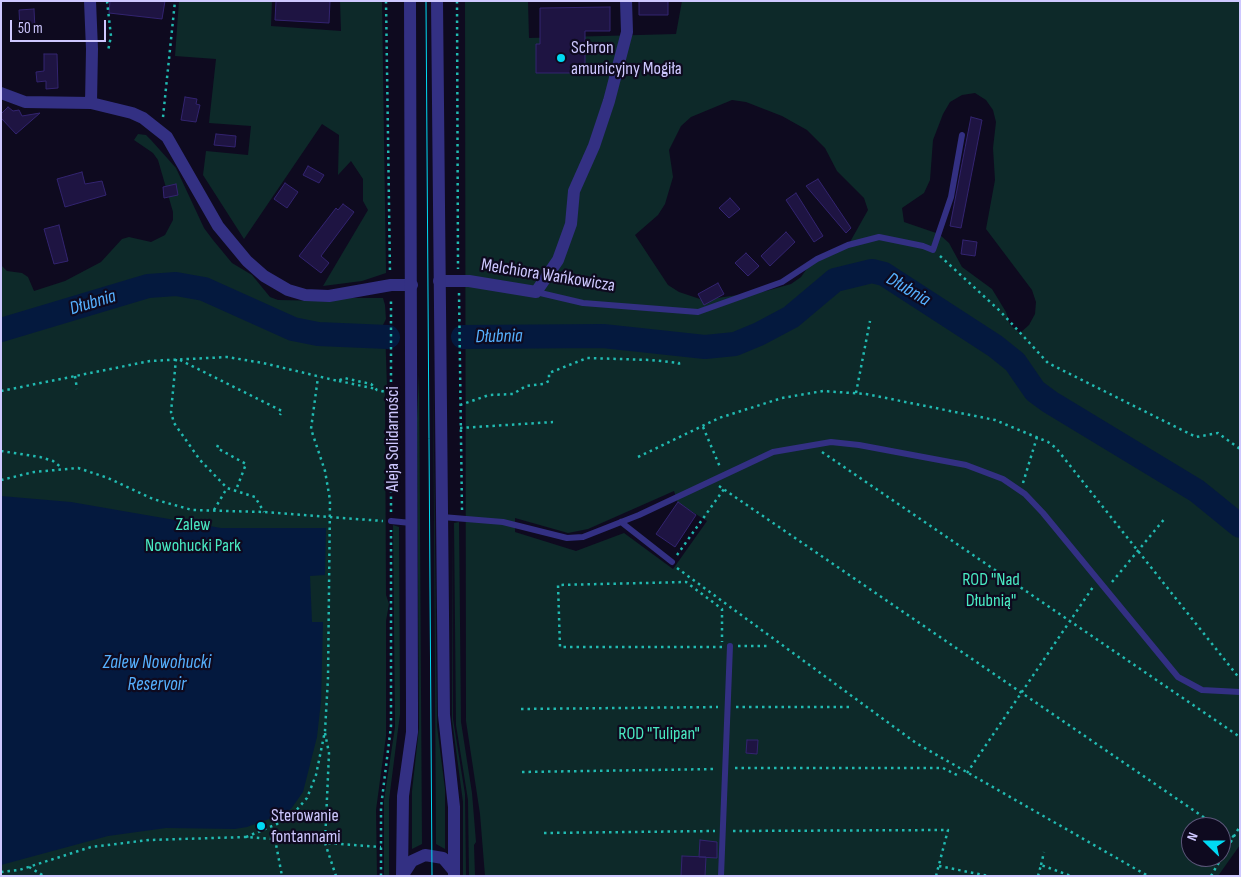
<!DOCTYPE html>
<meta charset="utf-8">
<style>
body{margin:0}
#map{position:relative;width:1241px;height:877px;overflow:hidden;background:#0e0a1f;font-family:"Sofia Sans Condensed",sans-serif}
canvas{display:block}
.frame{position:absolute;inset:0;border:2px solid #cec8ff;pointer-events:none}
.north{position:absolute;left:1181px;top:817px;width:50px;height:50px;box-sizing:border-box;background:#0e0a1f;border:1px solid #5b5679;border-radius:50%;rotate:292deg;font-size:14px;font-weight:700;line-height:20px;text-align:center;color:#cec8ff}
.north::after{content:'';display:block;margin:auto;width:18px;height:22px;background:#00daf3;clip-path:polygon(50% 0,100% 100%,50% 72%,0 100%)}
.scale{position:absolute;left:10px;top:20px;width:96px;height:22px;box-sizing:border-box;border:2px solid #cec8ff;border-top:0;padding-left:6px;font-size:15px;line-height:18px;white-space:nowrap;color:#cec8ff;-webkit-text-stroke:4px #0e0a1f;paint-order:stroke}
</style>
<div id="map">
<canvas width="1241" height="877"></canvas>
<div class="frame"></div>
<div class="north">N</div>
<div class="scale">50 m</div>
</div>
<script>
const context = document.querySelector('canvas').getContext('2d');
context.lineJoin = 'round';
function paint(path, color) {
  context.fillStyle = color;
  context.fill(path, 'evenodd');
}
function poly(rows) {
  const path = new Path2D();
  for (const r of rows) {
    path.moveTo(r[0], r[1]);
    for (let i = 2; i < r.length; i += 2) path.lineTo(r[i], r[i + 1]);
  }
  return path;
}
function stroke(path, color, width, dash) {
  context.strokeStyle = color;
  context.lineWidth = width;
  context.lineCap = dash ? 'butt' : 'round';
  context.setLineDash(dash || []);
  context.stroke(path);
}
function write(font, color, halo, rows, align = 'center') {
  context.font = font + ' "Sofia Sans Condensed",sans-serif';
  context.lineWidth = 4.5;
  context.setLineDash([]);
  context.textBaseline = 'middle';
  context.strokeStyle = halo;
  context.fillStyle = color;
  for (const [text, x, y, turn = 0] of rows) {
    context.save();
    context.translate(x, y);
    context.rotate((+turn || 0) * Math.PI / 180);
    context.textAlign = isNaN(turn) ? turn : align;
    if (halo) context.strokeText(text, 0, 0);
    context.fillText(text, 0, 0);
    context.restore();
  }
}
paint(poly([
 [179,1,272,1,271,26,341,31,340,1,382,1,386,273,362,281,323,286,368,210,363,201,363,179,351,161,338,175,339,135,322,124,244,239,203,175,206,151,248,155,251,126,209,123,216,59,175,56],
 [465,1,528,1,529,38,676,34,682,1,1240,1,1240,845,1218,876,485,876,480,814,466,721],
 [975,93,986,100,993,110,996,122,993,148,995,180,986,229,1032,290,1036,302,1035,314,1029,325,1020,333,1010,325,1006,312,992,289,962,267,949,243,939,234,904,222,902,208,924,193,930,180,933,140,943,114,950,102,962,95],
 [732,100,746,102,782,116,807,130,825,148,837,171,864,198,868,210,850,242,815,257,801,277,791,284,766,291,703,300,679,292,668,285,635,235,658,215,665,204,673,177,669,150,681,126,691,117],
 [674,491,678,503,707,521,673,569,624,533,576,551,515,532,515,518,568,533,588,529],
 [1191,827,1221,827,1221,857,1191,857],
 [138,134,146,135,151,140,176,168,204,228,213,240,232,263,252,275,270,297,278,300,328,301,344,298,383,298,385,305,386,319,382,327,385,327,387,388,385,389,386,595,389,604,386,621,386,736,376,810,377,876,1,876,1,265,7,271,22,273,28,277,34,291,65,281,101,262,122,239,129,237,151,242,165,235,173,220,173,212,158,160,153,153,134,140],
 [433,360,437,726,445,789,445,849,436,844],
 [419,374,422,844,412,849,412,791,419,728,417,418],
 [459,522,461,722,472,793,476,842,474,845,475,876,469,876,468,800,456,725,454,523],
 [452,524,453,719,465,794,466,876,463,876,463,802,452,720],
 [393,525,399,527,400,714,389,800,389,876,384,876,384,800,395,727]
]), '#0d2929');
paint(poly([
 [1,496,71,502,221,528,326,528,325,575,310,576,312,622,323,622,321,701,317,737,303,792,291,809,280,815,247,827,235,829,166,828,108,836,1,865]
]), '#04193e');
stroke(poly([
 [1,330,148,286,176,284,204,289,293,329,318,334,388,337],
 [463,337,603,336,705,347,735,344,759,334,791,317,835,280,872,271,884,274,995,346,1015,362,1035,391,1050,402,1197,491,1240,526]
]), '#04193e', 24);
const building = poly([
 [110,1,165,1,162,19,109,13,110,1],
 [276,1,330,1,329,23,275,20,276,1],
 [639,1,668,1,668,15,639,15,639,1],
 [610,7,610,31,585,31,585,73,536,73,536,44,540,44,540,8,610,7],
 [34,9,35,29,20,30,19,10,34,9],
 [44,54,57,54,58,88,46,89,46,81,37,82,36,72,44,71,44,54],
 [185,97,197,99,196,104,200,105,196,122,181,120,185,97],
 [8,107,13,111,19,110,22,116,40,113,16,134,1,118,1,114,8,107],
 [971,117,982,120,961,228,950,226,971,117],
 [216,134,236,136,235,147,214,145,216,134],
 [308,166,324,175,319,183,303,175,308,166],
 [82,172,85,184,102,181,106,195,65,207,57,179,82,172],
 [818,179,851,228,846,233,806,186,818,179],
 [285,183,298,192,287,208,274,199,285,183],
 [176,184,178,195,164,198,163,187,176,184],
 [796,193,823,236,814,242,786,200,796,193],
 [730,198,740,209,729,218,719,208,730,198],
 [343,204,354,212,321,256,329,263,321,273,299,256,336,208,338,210,343,204],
 [59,225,68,261,54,264,44,229,59,225],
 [786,232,795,242,770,266,761,256,786,232],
 [963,240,977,242,975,256,961,254,963,240],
 [746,253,759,266,748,276,735,263,746,253],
 [718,283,724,294,704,305,698,294,718,283],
 [678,502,696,515,675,547,656,534,678,502],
 [747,740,758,740,757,754,746,753,747,740],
 [700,840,717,842,717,858,699,857,700,840],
 [682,856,706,857,705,876,681,876,682,856]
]);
paint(building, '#1e1442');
stroke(building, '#332470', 1);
stroke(poly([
 [107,1,111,36,108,51],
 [386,1,390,272],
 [457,1,458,269],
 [163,117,175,1],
 [940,256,1000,311,1048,363,1196,437,1218,433,1240,449],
 [459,293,462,510],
 [176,359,171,412,174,423,200,460,227,488,255,497,264,512],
 [180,360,282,411,280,415],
 [75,376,77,389],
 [339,381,376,389],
 [1,391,150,361,227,357,263,363,338,381,344,378,371,384,377,390,391,393],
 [856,393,870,321],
 [460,405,489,395,513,394,526,386,543,384,549,381,549,373,587,358,651,360,679,363,679,367],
 [703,427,720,467],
 [460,428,553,422],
 [218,445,217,448,246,464,236,490],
 [1,451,40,457,53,461,62,468],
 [822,452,1240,737],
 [638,457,719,418,782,398,823,391,866,394,995,420,1048,442,1056,448,1240,679],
 [1,480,34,472,78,468,108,478,153,499,192,510,264,512,383,521],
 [1023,483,1037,437],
 [719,486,1218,827],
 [214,510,227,488],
 [391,512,391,298],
 [677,555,724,489],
 [677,568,916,743,1148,876],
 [1112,582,1166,517],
 [738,646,769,646],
 [722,647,560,647,558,585,686,582,722,609,722,642],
 [736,707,849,707],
 [521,709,718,707],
 [325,733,329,753,325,843,336,876],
 [735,768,943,768,959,776],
 [522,772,717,769],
 [967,773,1093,587],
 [1221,829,1234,837],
 [733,831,948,830,936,876],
 [544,833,715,831],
 [246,837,277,824,293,814,307,798,316,775,325,731,328,678,330,500,325,471,311,429,318,377],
 [275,839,282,876],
 [1041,865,1044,852],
 [939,866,988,876],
 [29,867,44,876],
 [1,872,19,870,91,847,149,840,246,837,381,847],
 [381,876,381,807,391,726,391,530],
 [1038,876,1041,865,1071,876],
 [1211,876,1240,826]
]), '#21bab1', 2.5, [2.5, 4]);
stroke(poly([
 [536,292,583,303,698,312,782,282,817,259,848,245,879,237,923,246,933,250,951,197,962,135],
 [442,517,503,522,567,538,583,537,639,515,773,452,831,442,859,445,966,465,1003,479,1025,494,1043,513,1178,677,1202,690,1240,692],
 [391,521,411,523],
 [621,522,672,562],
 [721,876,730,646]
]), '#333083', 6);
stroke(poly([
 [90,1,92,49,91,103],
 [1,93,25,102,91,103,132,113,143,118,167,137,218,226,247,261,264,276,288,290,305,295,329,296,391,285,412,285],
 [439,281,469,281,536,292,558,260,571,224,574,191,594,146,609,101,627,32,626,1]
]), '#333083', 12);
stroke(poly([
 [437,1,444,715,454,807,454,876],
 [403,875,412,861,425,855,443,858,454,871],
 [402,876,403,796,412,732,412,702,410,1]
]), '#333083', 12);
stroke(poly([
 [426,1,432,876]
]), '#00daf3', 1);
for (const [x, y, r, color] of [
 [561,58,5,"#00daf3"],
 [261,826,5,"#00daf3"]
]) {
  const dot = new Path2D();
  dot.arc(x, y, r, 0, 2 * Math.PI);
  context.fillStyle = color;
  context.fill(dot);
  stroke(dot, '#0e0a1f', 2);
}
write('18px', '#cec8ff', '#0e0a1f', [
 ["Schron",571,48],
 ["amunicyjny Mogiła",571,69],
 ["Sterowanie",271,816],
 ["fontannami",271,837]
], 'left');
write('18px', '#cec8ff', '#0e0a1f', [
 ["Melchiora Wańkowicza",548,276,9],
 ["Aleja Solidarności",393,439,-90]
]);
write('18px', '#49eac2', '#0e0a1f', [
 ["Zalew",193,525],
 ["Nowohucki Park",193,546],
 ["ROD \"Nad",991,580],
 ["Dłubnią\"",991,601],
 ["ROD \"Tulipan\"",659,734]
]);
write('italic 19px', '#56b1ff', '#0e0a1f', [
 ["Dłubnia",908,290,31],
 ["Dłubnia",93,303,-17],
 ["Dłubnia",499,337,-1],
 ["Zalew Nowohucki",157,663],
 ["Reservoir",157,685]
]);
</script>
